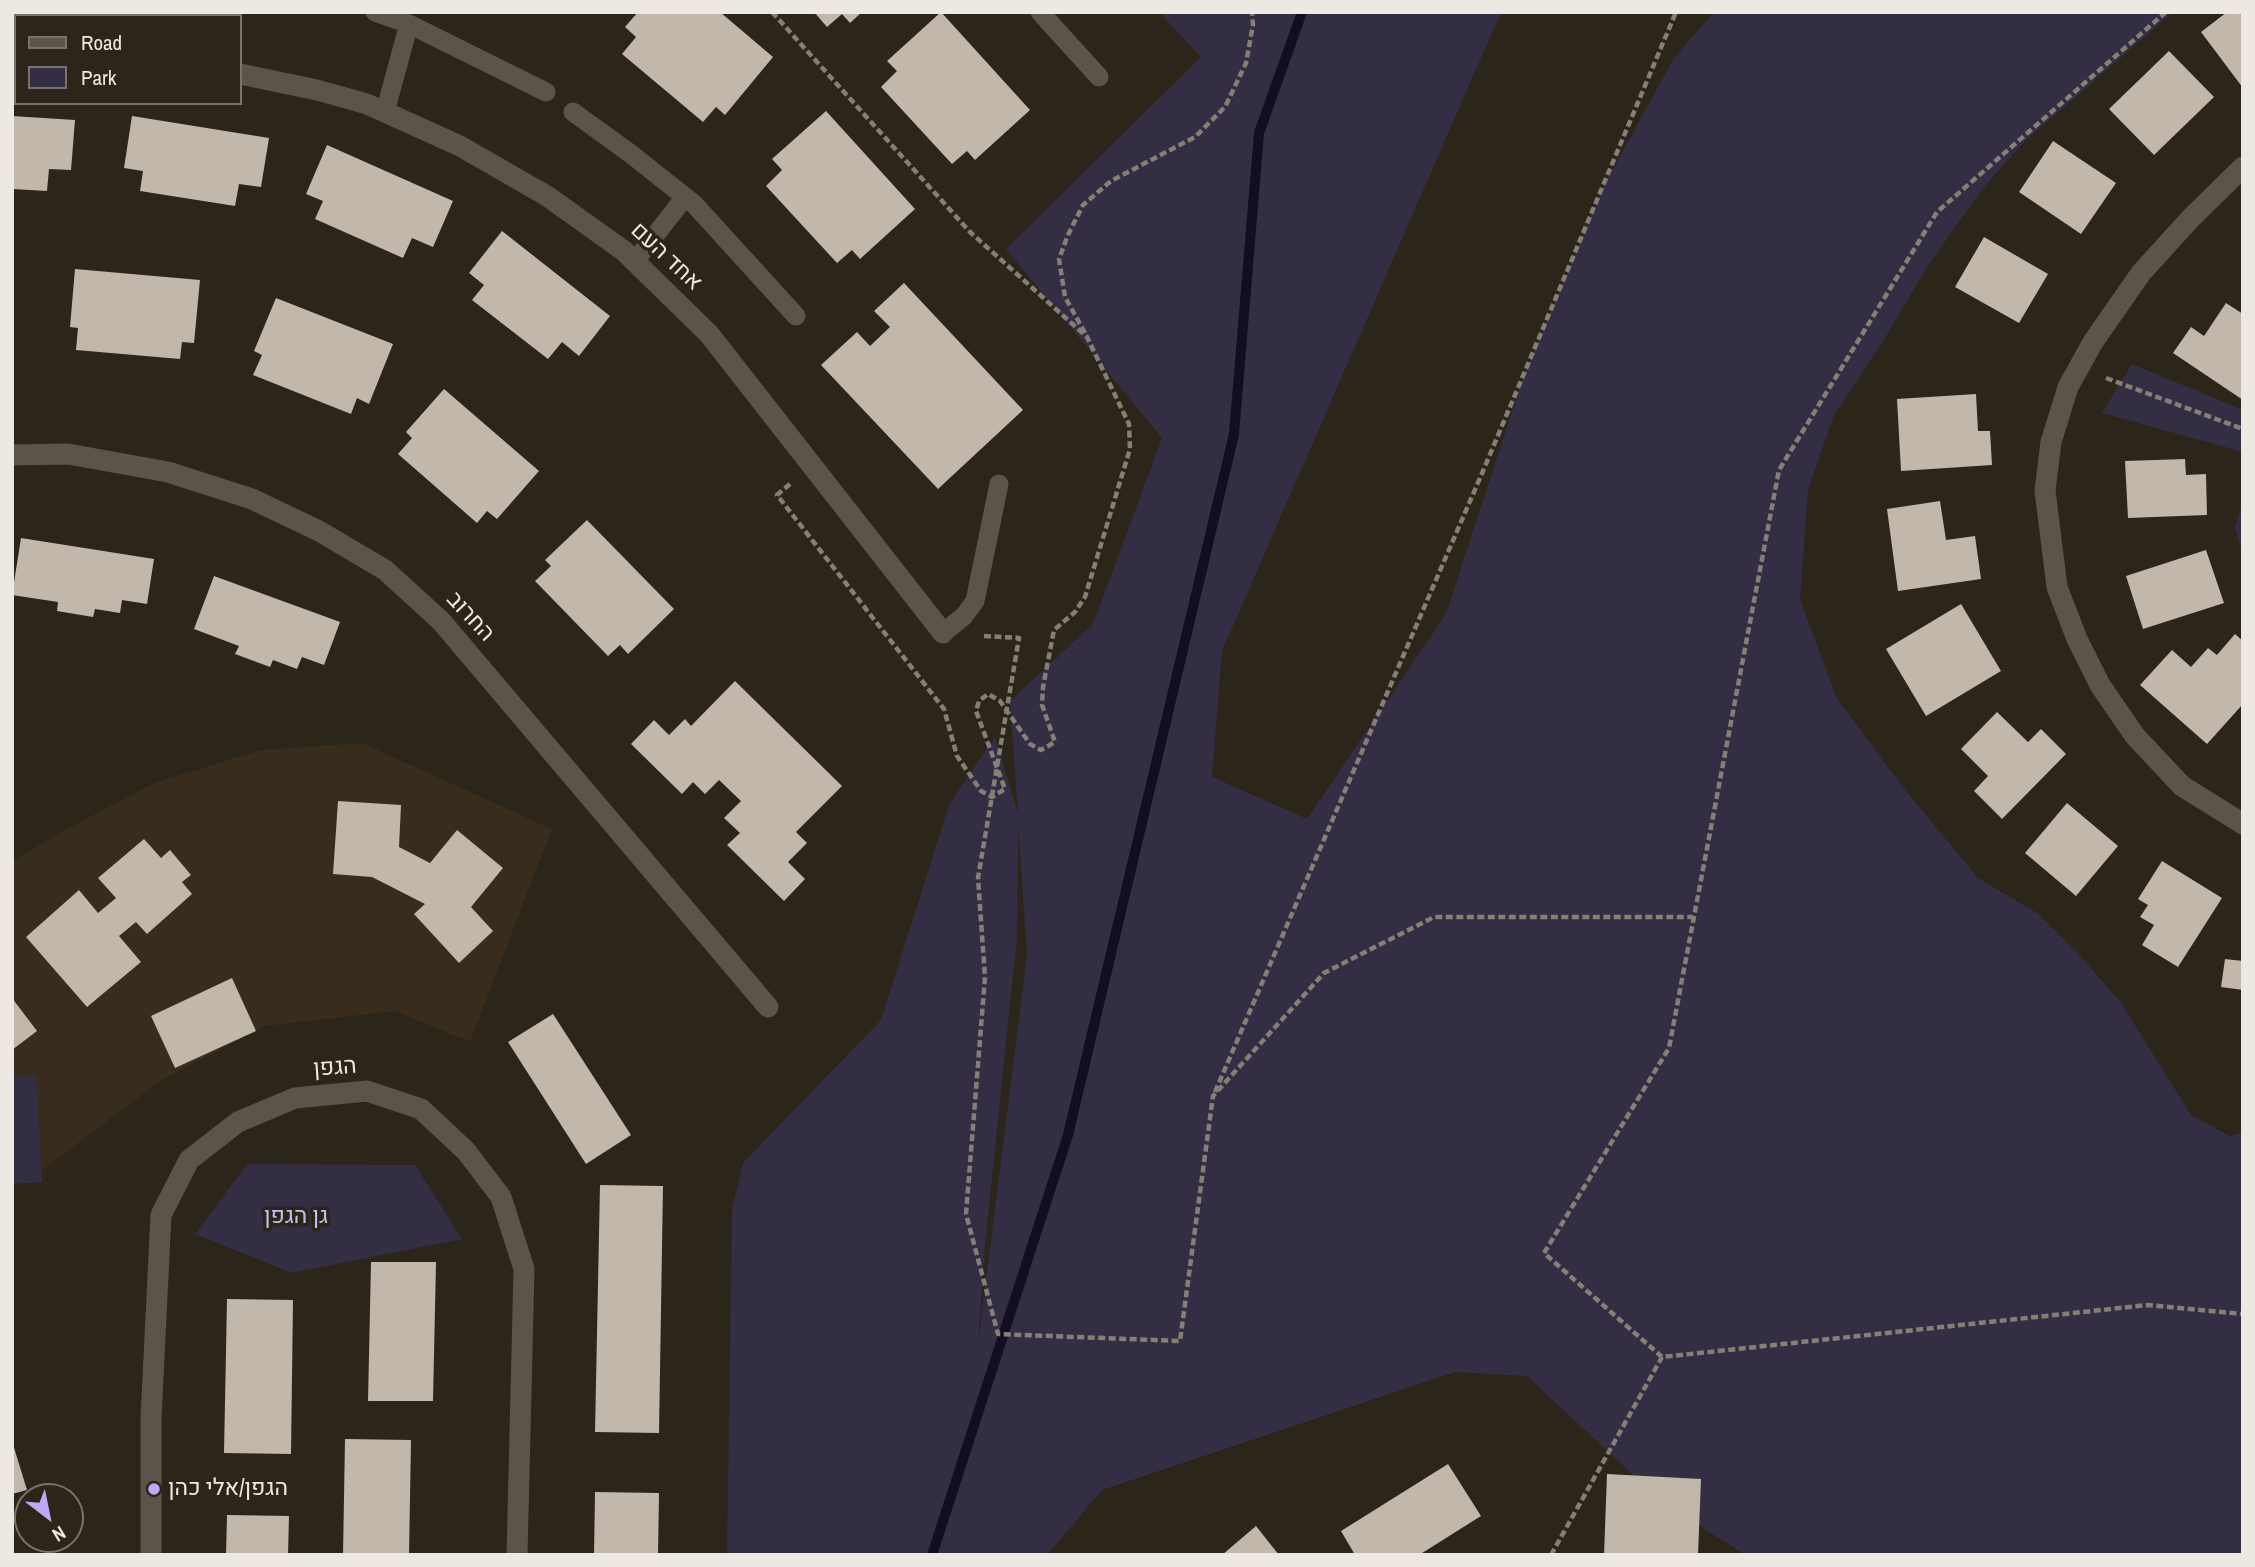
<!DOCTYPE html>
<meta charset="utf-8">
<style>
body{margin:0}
#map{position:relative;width:2255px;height:1567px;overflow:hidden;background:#2c251a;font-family:"Archivo Narrow",sans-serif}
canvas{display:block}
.frame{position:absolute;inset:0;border:14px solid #ede8e1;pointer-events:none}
.legend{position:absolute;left:14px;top:14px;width:228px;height:91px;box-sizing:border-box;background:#2c251a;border:2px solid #79736a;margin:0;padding:9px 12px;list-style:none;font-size:21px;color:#ede8e1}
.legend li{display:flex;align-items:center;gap:14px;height:35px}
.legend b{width:35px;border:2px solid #79736a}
.north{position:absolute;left:14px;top:1483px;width:70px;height:70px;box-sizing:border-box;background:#2c251a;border:2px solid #79736a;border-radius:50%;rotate:148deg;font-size:19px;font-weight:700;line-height:28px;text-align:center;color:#ede8e1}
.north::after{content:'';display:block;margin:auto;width:24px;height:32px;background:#bcaaf6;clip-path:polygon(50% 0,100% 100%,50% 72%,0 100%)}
</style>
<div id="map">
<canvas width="2255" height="1567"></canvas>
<div class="frame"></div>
<ul class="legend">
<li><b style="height:9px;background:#5b544a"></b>Road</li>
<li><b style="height:19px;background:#332e43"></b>Park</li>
</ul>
<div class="north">N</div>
</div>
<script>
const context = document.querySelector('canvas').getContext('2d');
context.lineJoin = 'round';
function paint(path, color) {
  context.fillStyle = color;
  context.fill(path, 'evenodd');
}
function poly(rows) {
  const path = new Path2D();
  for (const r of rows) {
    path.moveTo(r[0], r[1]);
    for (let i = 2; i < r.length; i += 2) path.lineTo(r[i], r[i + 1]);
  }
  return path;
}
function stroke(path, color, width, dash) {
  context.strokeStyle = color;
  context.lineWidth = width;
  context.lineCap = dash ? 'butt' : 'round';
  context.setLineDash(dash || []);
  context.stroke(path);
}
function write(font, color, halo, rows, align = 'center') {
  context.font = font + ' "Archivo Narrow",Heebo,sans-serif';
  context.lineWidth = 7;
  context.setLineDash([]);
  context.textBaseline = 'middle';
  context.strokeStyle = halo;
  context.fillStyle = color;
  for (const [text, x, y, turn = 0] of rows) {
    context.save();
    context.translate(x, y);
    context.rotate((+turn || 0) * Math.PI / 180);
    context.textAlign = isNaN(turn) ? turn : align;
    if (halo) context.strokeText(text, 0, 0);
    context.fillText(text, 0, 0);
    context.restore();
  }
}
paint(poly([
 [362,743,552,829,470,1042,395,1011,265,1026,160,1081,36,1175,12,1178,12,862,63,831,154,783,261,750]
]), '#382c1c');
paint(poly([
 [1159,12,1501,12,1222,651,1212,777,1307,819,1446,614,1524,375,1602,189,1674,58,1714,12,2173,12,2024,142,1980,192,1927,267,1885,338,1834,415,1808,490,1800,599,1836,697,1901,785,1978,878,2037,913,2077,952,2121,1003,2191,1115,2230,1136,2243,1132,2243,1555,1745,1555,1661,1501,1527,1376,1455,1372,1102,1490,1047,1555,727,1555,732,1209,743,1163,881,1020,949,805,995,736,1018,814,1010,701,1093,624,1162,438,1006,249,1201,57],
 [1018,824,1027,955,978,1343,985,1245,1017,937],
 [2132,364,2243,410,2243,452,2102,413],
 [2243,502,2243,556,2235,527],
 [36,1075,42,1182,12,1184,12,1076],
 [247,1164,415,1165,462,1239,292,1273,195,1234]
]), '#332e43');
stroke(poly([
 [932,1555,1068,1135,1234,434,1259,133,1302,12]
]), '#120d21', 10);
paint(poly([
 [638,12,720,12,773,57,725,115,716,107,703,122,622,54,636,37,625,27],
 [814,12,862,12,850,23,842,14,827,27],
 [941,12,1030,110,975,160,967,151,952,164,881,87,897,71,887,61],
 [2227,12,2239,12,2243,17,2243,88,2201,32],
 [2169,51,2214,97,2154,155,2109,109],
 [826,111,915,209,860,259,852,250,837,263,766,186,782,170,772,159],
 [12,116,75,120,71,170,49,169,47,191,12,189],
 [132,116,269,138,261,187,239,184,235,206,140,191,143,171,124,168],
 [2053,141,2116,183,2081,234,2019,192],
 [327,145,453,201,433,247,412,238,403,258,315,219,323,201,306,194],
 [502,231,610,316,579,356,562,342,548,359,472,300,484,285,469,273],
 [1984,237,2048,274,2019,323,1955,287],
 [75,269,200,280,194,343,182,342,180,359,76,350,78,328,70,327],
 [904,283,1023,410,938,489,821,365,857,332,870,346,890,327,874,311],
 [276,298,393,344,369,404,357,398,351,414,253,375,262,355,254,351],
 [2226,303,2243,314,2243,400,2173,353,2191,327,2204,336],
 [444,389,539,471,497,519,487,511,477,523,398,454,412,438,406,432],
 [1976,394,1978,431,1990,431,1992,465,1901,471,1897,399],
 [2185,459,2186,475,2206,474,2207,515,2128,518,2125,461],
 [1940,501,1946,540,1975,536,1981,579,1898,591,1887,509],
 [587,520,674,609,628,654,620,645,608,656,535,581,551,566,545,560],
 [21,538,154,559,147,604,122,600,120,613,95,609,93,617,57,611,58,602,12,595],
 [2206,550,2224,603,2143,629,2126,576],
 [214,576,340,622,324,665,302,657,297,669,273,660,270,667,235,654,239,646,194,629],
 [1961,604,2001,671,1926,716,1886,649],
 [2235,634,2243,641,2243,704,2207,744,2140,685,2172,650,2191,667,2208,648,2217,655],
 [735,681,842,786,796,832,807,843,788,862,805,879,784,901,727,845,740,833,724,818,741,801,719,780,705,794,693,782,682,794,631,744,654,720,669,735,685,719,691,726],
 [1997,712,2028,742,2041,729,2066,754,2002,819,1974,791,1988,776,1961,749],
 [338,801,401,805,399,847,430,863,457,830,503,868,471,907,493,931,459,963,414,914,425,904,372,877,333,874],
 [2067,803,2118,846,2076,896,2025,853],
 [144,839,161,858,170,850,191,875,182,882,192,894,147,934,136,922,119,936,141,962,87,1007,26,937,79,890,98,913,116,898,98,878],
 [2162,861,2222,898,2178,967,2142,945,2154,925,2140,917,2148,905,2138,899],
 [2225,959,2243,961,2243,990,2221,987],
 [232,978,256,1031,175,1068,151,1016],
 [12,998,37,1031,12,1050],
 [553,1014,631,1135,586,1164,508,1042],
 [600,1185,663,1186,659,1433,595,1432],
 [371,1262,436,1262,433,1401,368,1401],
 [227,1299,293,1300,291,1454,224,1453],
 [345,1439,411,1440,409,1555,343,1555],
 [12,1441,27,1490,12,1494],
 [1448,1464,1481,1516,1419,1555,1355,1555,1341,1531],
 [1607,1474,1701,1479,1698,1555,1604,1555],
 [595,1492,659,1493,658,1555,594,1555],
 [227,1515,289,1516,288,1555,226,1555],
 [1256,1526,1279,1555,1222,1555]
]), '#c1b7aa');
stroke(poly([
 [772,12,970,232,1087,337,1129,424,1130,449,1085,597,1075,612,1054,630,1043,687,1042,705,1055,742,1041,750,1030,744,1000,701,988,694,979,701,976,711,1005,789,992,797,981,791,957,756,944,709,777,495,790,484],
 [2166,12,1937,212,1779,470,1669,1048,1544,1253,1662,1357,2148,1305,2243,1314],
 [1085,333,1065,297,1059,259,1068,235,1083,205,1111,181,1195,137,1225,107,1246,63,1253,25,1252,12],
 [2106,378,2243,429],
 [984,636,1019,638,978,878,985,977,966,1214,998,1334,1180,1341,1213,1096,1324,973,1434,917,1693,917],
 [1215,1092,1483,471,1676,12],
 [1551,1555,1662,1357]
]), '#857f76', 4.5, [7, 3.5]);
stroke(poly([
 [81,12,81,16],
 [375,12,409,24,546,92],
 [1040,12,1099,77],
 [385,112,409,24],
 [573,112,631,154,694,204,796,316],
 [635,261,685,197],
 [943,633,964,616,975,601,999,484]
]), '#5b544a', 19);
stroke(poly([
 [12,54,16,54],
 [240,74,317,90,367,104,460,146,547,196,624,251,709,334,943,633],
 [2243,167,2190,219,2141,273,2093,342,2068,387,2051,442,2045,491,2057,587,2077,639,2100,685,2135,736,2182,786,2243,824],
 [12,455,68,454,168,472,252,499,319,531,385,570,441,621,768,1007],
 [151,1555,151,1418,161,1215,189,1160,238,1122,295,1098,367,1091,421,1109,466,1151,501,1197,524,1269,517,1555]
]), '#5b544a', 21);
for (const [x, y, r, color] of [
 [154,1489,7,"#bcaaf6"]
]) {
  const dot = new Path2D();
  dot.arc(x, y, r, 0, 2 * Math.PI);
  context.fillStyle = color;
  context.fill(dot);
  stroke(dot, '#2c251a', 2.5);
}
write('23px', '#ede8e1', '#2c251a', [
 ["אחד העם",666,257,43],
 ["החרוב",470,617,47],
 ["הגפן",335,1068,-4]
]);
write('23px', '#c8bdf0', '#2c251a', [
 ["גן הגפן",296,1217]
]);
write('23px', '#ede8e1', '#2c251a', [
 ["הגפן/אלי כהן",168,1489]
], 'left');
</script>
